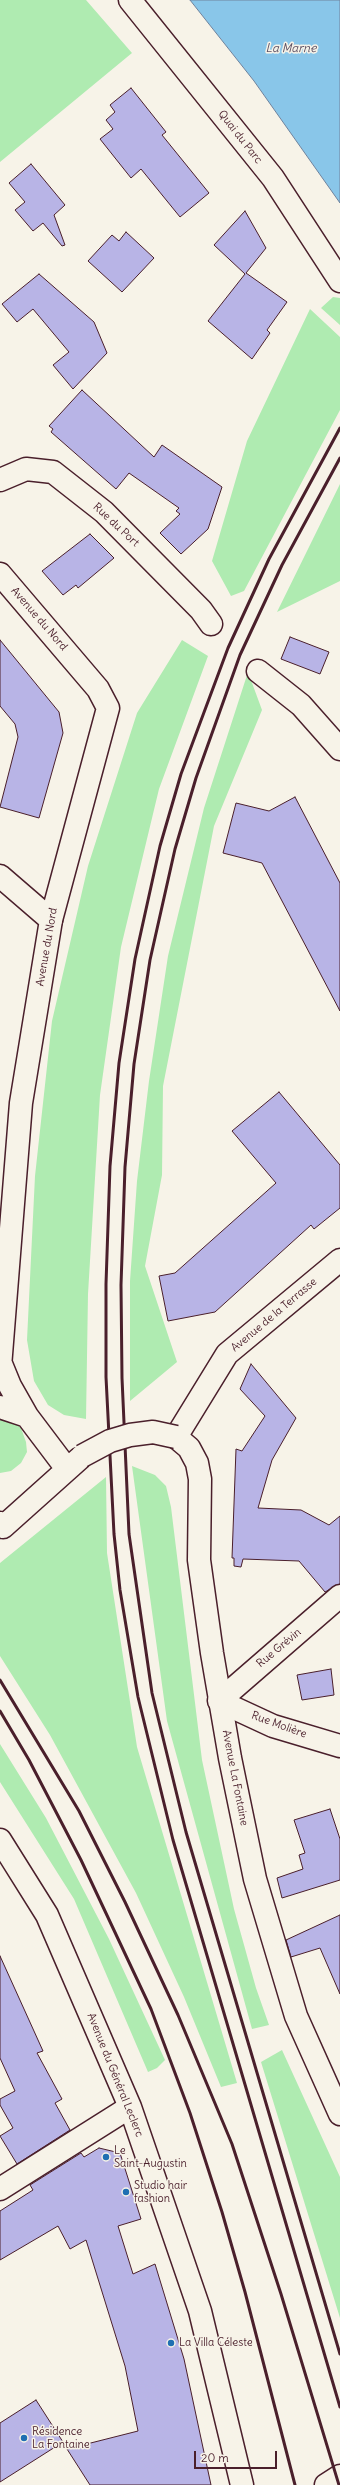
<!DOCTYPE html>
<meta charset="utf-8">
<style>
body{margin:0}
#map{position:relative;width:340px;height:2485px;overflow:hidden;background:#f7f3e8;font-family:Delius,sans-serif}
canvas{display:block}
.scale{position:absolute;left:194px;top:2451px;width:83px;height:18px;box-sizing:border-box;border:2px solid #4a1f2b;border-top:0;padding-left:5px;font-size:12px;line-height:14px;white-space:nowrap;color:#4a1f2b;-webkit-text-stroke:3px #f7f3e8;paint-order:stroke}
</style>
<div id="map">
<canvas width="340" height="2485"></canvas>
<div class="scale">20 m</div>
</div>
<script>
const context = document.querySelector('canvas').getContext('2d');
context.lineJoin = 'round';
function paint(path, color) {
  context.fillStyle = color;
  context.fill(path, 'evenodd');
}
function poly(rows) {
  const path = new Path2D();
  for (const r of rows) {
    path.moveTo(r[0], r[1]);
    for (let i = 2; i < r.length; i += 2) path.lineTo(r[i], r[i + 1]);
  }
  return path;
}
function stroke(path, color, width, dash) {
  context.strokeStyle = color;
  context.lineWidth = width;
  context.lineCap = dash ? 'butt' : 'round';
  context.setLineDash(dash || []);
  context.stroke(path);
}
function write(font, color, halo, rows, align = 'center') {
  context.font = font + ' Delius,sans-serif';
  context.lineWidth = 3;
  context.setLineDash([]);
  context.textBaseline = 'middle';
  context.strokeStyle = halo;
  context.fillStyle = color;
  for (const [text, x, y, turn = 0] of rows) {
    context.save();
    context.translate(x, y);
    context.rotate((+turn || 0) * Math.PI / 180);
    context.textAlign = isNaN(turn) ? turn : align;
    if (halo) context.strokeText(text, 0, 0);
    context.fillText(text, 0, 0);
    context.restore();
  }
}
paint(poly([
 [0,0,86,0,132,53,0,162],
 [333,297,340,298,340,325,321,308],
 [310,309,340,337,340,410,244,591,231,596,212,561,247,441],
 [340,484,340,581,277,612],
 [182,640,208,656,159,789,121,947,100,1095,88,1294,86,1419,64,1415,48,1405,34,1381,27,1340,35,1176,52,1021,88,866,137,713],
 [248,672,262,710,214,826,163,1086,162,1175,145,1266,177,1362,130,1401,130,1281,137,1181,149,1081,168,956,204,808],
 [0,1417,13,1421,21,1428,26,1442,27,1452,21,1463,11,1471,0,1473],
 [132,1466,155,1475,166,1486,171,1507,202,1760,234,1909,256,1988,269,2025,252,2029,167,1721],
 [106,1477,107,1553,137,1747,237,2083,221,2087,184,1997,136,1893,50,1735,0,1656,0,1563],
 [0,1744,46,1818,109,1939,165,2060,157,2068,148,2072,74,1899,0,1782],
 [282,2050,340,2177,340,2318,261,2062]
]), '#afebb1');
const water = poly([
 [190,0,340,0,340,203,254,81,190,0]
]);
paint(water, '#89c6e9');
stroke(water, '#70839d', 1);
const building = poly([
 [131,88,166,132,162,135,209,193,180,217,141,169,131,178,100,139,113,129,106,120,115,112,110,105,131,88],
 [31,164,65,205,54,215,65,245,62,246,43,223,33,231,15,210,25,202,9,183,31,164],
 [245,211,266,248,246,273,287,302,267,330,270,333,252,359,208,321,245,274,214,245,245,211],
 [126,232,154,258,122,292,88,261,112,235,119,241,126,232],
 [39,274,94,322,107,353,73,389,53,365,69,352,33,309,17,322,2,304,39,274],
 [82,390,154,457,162,445,222,487,208,529,181,554,160,533,180,514,176,511,179,508,129,473,116,489,51,432,53,429,49,426,82,390],
 [90,534,114,558,78,588,76,585,63,595,42,571,90,534],
 [290,637,329,652,320,674,281,659,290,637],
 [0,640,59,712,63,733,39,818,0,807,18,737,15,724,0,706,0,640],
 [295,797,340,883,340,1011,262,863,223,853,236,803,269,811,295,797],
 [279,1092,340,1165,340,1208,314,1229,311,1225,215,1312,168,1321,159,1276,175,1273,276,1183,232,1131,279,1092],
 [251,1364,296,1418,272,1460,258,1508,301,1510,329,1525,340,1516,340,1584,325,1592,299,1561,243,1559,241,1567,234,1566,234,1558,232,1558,236,1449,242,1451,265,1416,240,1389,251,1364],
 [331,1669,334,1695,302,1700,297,1675,331,1669],
 [330,1809,340,1839,340,1880,282,1898,277,1878,303,1869,299,1855,305,1853,294,1820,330,1809],
 [340,1915,340,1994,320,1948,291,1957,286,1940,340,1915],
 [0,1956,43,2051,37,2053,62,2099,55,2103,70,2130,17,2164,0,2136,13,2128,0,2105,0,2099,15,2091,0,2058,0,1956],
 [99,2148,120,2153,141,2219,118,2226,133,2274,155,2264,184,2359,211,2485,90,2485,67,2449,138,2431,125,2366,86,2240,70,2249,58,2226,0,2260,0,2211,33,2190,30,2185,81,2153,84,2157,99,2148],
 [36,2400,63,2442,0,2482,0,2423,36,2400]
]);
paint(building, '#b8b4e6');
stroke(building, '#4a1f2b', 1);
const street = poly([
 [130,0,273,178,340,281],
 [0,480,26,469,53,472,104,512,201,610,211,624],
 [0,574,98,689,108,708,51,920],
 [258,671,301,705,340,749],
 [176,1437,227,1354,340,1260],
 [340,1596,219,1701,273,1726,340,1746],
 [0,1840,47,1915,130,2107,200,2311,242,2485],
 [0,2189,130,2107]
]);
const secondary = poly([
 [0,876,51,920,21,1103,0,1367],
 [1,1364,10,1386,27,1416,67,1469],
 [0,1407,27,1416],
 [176,1437,189,1448,197,1463,200,1479,199,1560,212,1653,230,1758,255,1879,296,2016,340,2114],
 [0,1523,3,1527,79,1459],
 [326,2485,340,2476]
]);
stroke(street, '#4a1f2b', 25);
stroke(secondary, '#4a1f2b', 25);
stroke(street, '#f7f3e8', 22);
stroke(secondary, '#f7f3e8', 22);
stroke(poly([
 [340,428,269,559,228,648,181,774,160,846,135,959,119,1063,110,1166,106,1284,106,1377,114,1534,120,1590,138,1697,173,1840,340,2407],
 [340,458,282,565,240,655,196,778,175,849,150,960,134,1064,125,1167,121,1285,122,1378,129,1534,152,1693,186,1832,340,2354],
 [0,1680,79,1811,125,1902,178,2015,232,2144,281,2294,339,2485],
 [0,1711,29,1760,81,1860,151,2009,190,2113,222,2212,245,2292,295,2485]
]), '#4a1f2b', 3);
const secondaryBridge = poly([
 [82,1456,110,1441,130,1435,153,1432,176,1437]
]);
stroke(secondaryBridge, '#4a1f2b', 25, []);
stroke(secondaryBridge, '#f7f3e8', 22);
for (const [x, y, r, color] of [
 [106,2157,4,"#1f6fb2"],
 [126,2192,4,"#1f6fb2"],
 [171,2343,4,"#1f6fb2"],
 [24,2438,4,"#1f6fb2"]
]) {
  const dot = new Path2D();
  dot.arc(x, y, r, 0, 2 * Math.PI);
  context.fillStyle = color;
  context.fill(dot);
  stroke(dot, '#f7f3e8', 1.5);
}
write('11px', '#4a1f2b', '#f7f3e8', [
 ["Quai du Parc",240,137,52],
 ["Rue du Port",116,525,43],
 ["Avenue du Nord",39,619,49],
 ["Avenue du Nord",47,947,-80],
 ["Avenue de la Terrasse",274,1315,-40],
 ["Rue Grévin",279,1648,-40],
 ["Rue Molière",279,1725,20],
 ["Avenue La Fontaine",235,1778,79],
 ["Avenue du Général Leclerc",115,2075,68]
]);
write('11px', '#4a1f2b', '#f7f3e8', [
 ["Le",114,2151],
 ["Saint-Augustin",114,2164],
 ["Studio hair",134,2186],
 ["fashion",134,2199],
 ["La Villa Céleste",179,2343],
 ["Résidence",32,2432],
 ["La Fontaine",32,2445]
], 'left');
write('italic 12px', '#5d5164', '#f7f3e8', [
 ["La Marne",291,49]
]);
</script>
